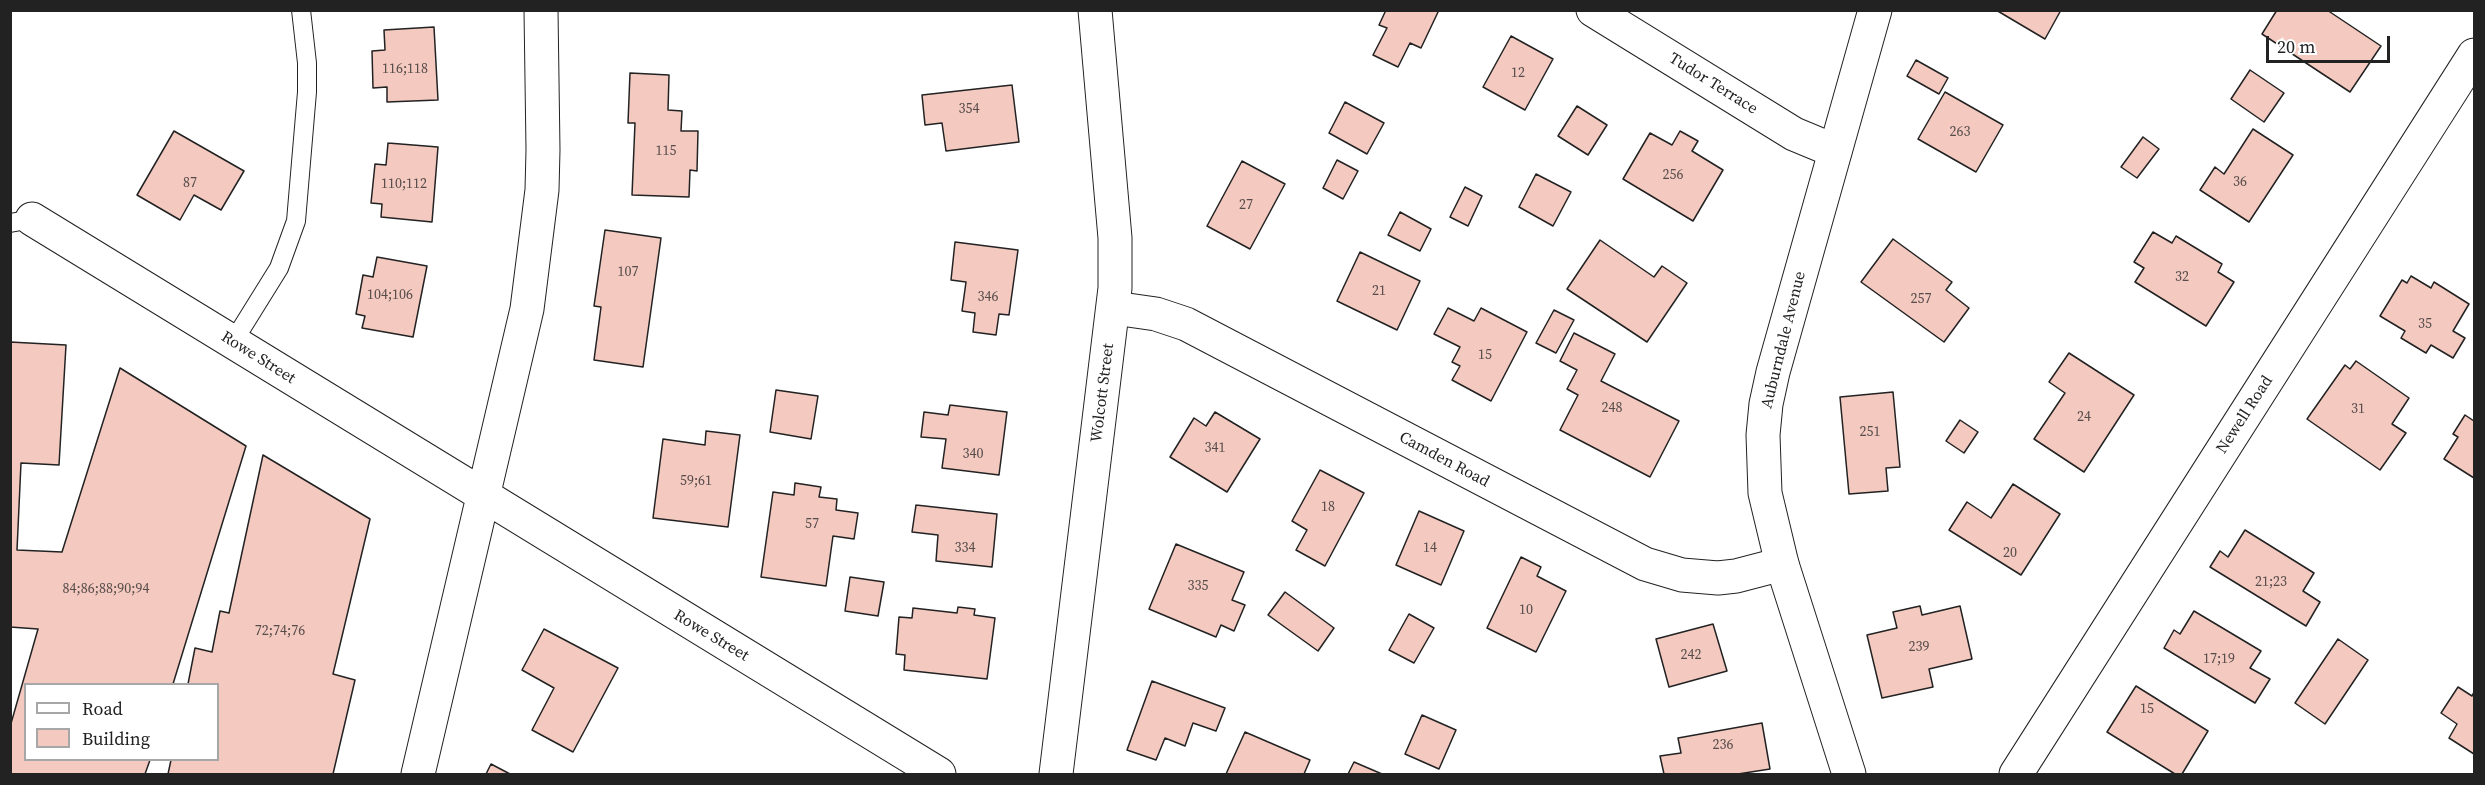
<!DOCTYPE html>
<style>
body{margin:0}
#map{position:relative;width:2485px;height:785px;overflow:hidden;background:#fff;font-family:"Source Serif 4",serif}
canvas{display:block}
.frame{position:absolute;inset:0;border:12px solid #222;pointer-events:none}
.legend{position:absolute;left:24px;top:683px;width:195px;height:78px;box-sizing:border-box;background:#fff;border:2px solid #a7a7a7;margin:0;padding:8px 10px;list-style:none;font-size:18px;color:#222}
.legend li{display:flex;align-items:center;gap:12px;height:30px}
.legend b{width:30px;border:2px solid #a7a7a7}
.scale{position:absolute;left:2266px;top:36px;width:124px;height:27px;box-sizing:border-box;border:3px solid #222;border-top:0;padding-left:8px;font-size:18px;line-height:21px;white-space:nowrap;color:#222;-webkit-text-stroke:4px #fff;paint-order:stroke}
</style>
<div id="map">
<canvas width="2485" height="785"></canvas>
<div class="frame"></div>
<ul class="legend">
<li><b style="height:8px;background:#fff"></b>Road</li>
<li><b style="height:16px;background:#f3c9c0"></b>Building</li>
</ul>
<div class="scale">20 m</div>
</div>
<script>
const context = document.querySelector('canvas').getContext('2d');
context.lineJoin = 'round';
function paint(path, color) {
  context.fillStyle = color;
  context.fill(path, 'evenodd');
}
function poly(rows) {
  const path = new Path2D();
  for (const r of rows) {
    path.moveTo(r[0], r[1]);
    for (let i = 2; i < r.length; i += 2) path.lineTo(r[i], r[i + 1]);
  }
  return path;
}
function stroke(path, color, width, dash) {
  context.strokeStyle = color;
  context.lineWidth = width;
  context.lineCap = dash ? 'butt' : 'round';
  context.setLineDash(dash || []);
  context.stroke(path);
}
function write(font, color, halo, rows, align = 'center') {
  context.font = font + ' "Source Serif 4",serif';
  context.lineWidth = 4.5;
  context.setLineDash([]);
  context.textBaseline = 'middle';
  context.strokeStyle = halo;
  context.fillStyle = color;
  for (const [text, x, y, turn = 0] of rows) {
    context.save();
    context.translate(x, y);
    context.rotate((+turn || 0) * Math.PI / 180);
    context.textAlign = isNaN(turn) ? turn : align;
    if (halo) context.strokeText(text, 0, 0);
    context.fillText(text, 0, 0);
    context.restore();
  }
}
const building = poly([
 [1386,10,1439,10,1421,48,1410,43,1398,67,1373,55,1387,28,1379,25,1386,10],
 [1996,10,2061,10,2045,39,1996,10],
 [2277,10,2327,10,2381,46,2350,92,2262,34,2277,10],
 [434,27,438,100,387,102,387,87,373,88,372,51,385,50,384,30,434,27],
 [1511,36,1553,59,1525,110,1483,87,1511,36],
 [1916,60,1948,78,1939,94,1907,76,1916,60],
 [2250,70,2284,93,2264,122,2231,99,2250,70],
 [630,73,669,75,668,110,682,111,681,131,698,131,697,171,690,170,689,197,632,195,635,123,628,123,630,73],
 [1012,85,1019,142,946,151,942,123,925,125,922,95,1012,85],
 [1945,92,2003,125,1976,172,1918,139,1945,92],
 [1345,102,1384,123,1367,154,1329,133,1345,102],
 [1577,106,1607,125,1588,155,1558,136,1577,106],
 [2253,129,2293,155,2249,222,2200,190,2215,167,2224,174,2253,129],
 [174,131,244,171,221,210,194,195,180,220,137,195,174,131],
 [1680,131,1698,141,1692,151,1723,170,1693,221,1623,179,1650,133,1672,145,1680,131],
 [2143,137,2159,149,2137,178,2121,167,2143,137],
 [388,143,438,147,432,222,381,217,382,204,371,203,375,164,386,165,388,143],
 [1337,160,1358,171,1343,199,1323,188,1337,160],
 [1242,161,1285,184,1250,249,1207,226,1242,161],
 [1536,174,1571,192,1553,226,1519,207,1536,174],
 [1465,187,1482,196,1468,226,1450,217,1465,187],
 [1400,212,1431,229,1420,251,1388,235,1400,212],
 [605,230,661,238,643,367,594,360,601,307,594,306,605,230],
 [2153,232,2172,243,2176,236,2222,264,2218,272,2234,282,2206,326,2135,282,2144,268,2134,262,2153,232],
 [1893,239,1952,282,1946,290,1969,308,1944,342,1861,282,1893,239],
 [1600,240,1654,277,1662,266,1687,283,1647,342,1567,289,1600,240],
 [955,242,1018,250,1009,315,999,314,996,335,973,332,975,313,962,311,966,282,951,280,955,242],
 [1360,252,1420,281,1397,330,1337,301,1360,252],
 [377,257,427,266,413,337,362,328,365,316,356,314,363,275,373,277,377,257],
 [2411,276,2431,288,2434,282,2469,304,2453,331,2465,338,2453,358,2431,345,2426,353,2401,338,2405,331,2380,316,2402,280,2407,283,2411,276],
 [1448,308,1474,321,1481,308,1527,332,1491,401,1452,380,1460,366,1452,362,1460,347,1434,334,1448,308],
 [1554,310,1574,320,1556,353,1536,343,1554,310],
 [1574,333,1615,354,1601,381,1679,421,1650,477,1560,430,1578,395,1567,389,1577,370,1560,361,1574,333],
 [10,342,66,345,59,465,21,463,17,550,62,552,120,368,246,446,173,684,26,684,26,760,150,760,145,774,10,774,10,727,38,629,10,627,10,342],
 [2069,353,2134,395,2084,472,2034,439,2065,393,2049,382,2069,353],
 [2356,361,2409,398,2392,424,2406,433,2380,470,2307,419,2345,365,2350,369,2356,361],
 [776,390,818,396,811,439,770,432,776,390],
 [1893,392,1900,467,1886,468,1888,491,1849,494,1840,397,1893,392],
 [950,405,1007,412,999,475,942,468,946,439,921,437,924,412,948,415,950,405],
 [1215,412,1260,439,1227,492,1170,457,1194,418,1206,426,1215,412],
 [2465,415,2474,421,2474,478,2444,459,2458,437,2453,434,2465,415],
 [1960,420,1978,432,1964,453,1946,441,1960,420],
 [706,431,740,435,728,527,653,518,663,439,705,445,706,431],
 [263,455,370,519,333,674,355,680,333,774,168,774,171,760,218,760,218,684,188,684,195,648,212,652,220,611,229,613,263,455],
 [1320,470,1364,493,1325,566,1296,550,1307,530,1292,521,1320,470],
 [795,483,821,487,819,497,837,499,836,510,858,513,854,539,833,536,826,586,761,577,773,492,794,495,795,483],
 [2013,484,2060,514,2021,575,1949,530,1967,502,1991,518,2013,484],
 [916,505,997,514,992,567,936,561,938,535,912,532,916,505],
 [1419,511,1464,531,1441,585,1396,565,1419,511],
 [2245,530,2314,573,2303,591,2320,602,2306,626,2210,567,2220,551,2228,557,2245,530],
 [1176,544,1244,572,1232,600,1245,605,1234,631,1221,625,1216,637,1149,609,1176,544],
 [1521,557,1541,567,1537,576,1566,591,1536,652,1487,628,1521,557],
 [850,577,884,582,878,616,845,611,850,577],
 [1285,592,1334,628,1318,651,1268,615,1285,592],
 [1920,606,1922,615,1960,606,1972,659,1929,669,1933,687,1882,698,1867,635,1897,628,1893,612,1920,606],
 [958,607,975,609,974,615,995,618,987,679,904,670,905,655,896,654,899,617,912,618,913,608,957,613,958,607],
 [2194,611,2261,651,2250,668,2270,679,2255,703,2164,648,2174,630,2180,634,2194,611],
 [1409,614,1434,628,1414,663,1389,650,1409,614],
 [1713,624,1727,671,1669,687,1656,639,1713,624],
 [544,629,618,668,573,752,532,730,554,688,522,670,544,629],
 [2338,639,2368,660,2325,724,2295,703,2338,639],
 [1152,681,1225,708,1216,731,1193,723,1185,746,1165,738,1156,760,1127,750,1152,681],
 [2136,686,2208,731,2182,774,2175,774,2107,732,2136,686],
 [2458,687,2472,696,2474,692,2474,754,2449,738,2457,724,2441,713,2458,687],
 [1422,715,1456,730,1439,769,1405,754,1422,715],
 [1762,723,1770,769,1738,774,1664,774,1660,756,1681,753,1678,738,1762,723],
 [1245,732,1310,760,1304,774,1226,774,1245,732],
 [1354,762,1382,774,1348,774,1354,762],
 [491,764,510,774,486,774,491,764]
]);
paint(building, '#f3c9c0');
stroke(building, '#222', 1.5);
const service = poly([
 [10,223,32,219],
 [233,342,279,268,296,221,307,92,307,63,301,10]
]);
const minor = poly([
 [1593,10,1794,134,1835,151],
 [32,219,939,774],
 [1114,308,1156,314,1186,324,1645,564,1682,575,1718,578,1736,576,1782,564],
 [418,774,527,309,542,190,543,150,541,10],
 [2016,774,2474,55]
]);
const tertiary = poly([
 [1056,774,1115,288,1115,238,1095,10],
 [1849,774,1782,564,1765,493,1763,435,1766,404,1773,372,1875,10]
]);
stroke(service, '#222', 20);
stroke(minor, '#222', 35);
stroke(tertiary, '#222', 35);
stroke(service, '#fff', 18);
stroke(minor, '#fff', 33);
stroke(tertiary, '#fff', 33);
write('14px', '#564c4a', null, [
 ["116;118",405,69],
 ["12",1518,73],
 ["354",969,109],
 ["263",1960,132],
 ["115",666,151],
 ["256",1673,175],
 ["36",2240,182],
 ["87",190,183],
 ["110;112",404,184],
 ["27",1246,205],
 ["107",628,272],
 ["32",2182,277],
 ["21",1379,291],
 ["104;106",390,295],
 ["346",988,297],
 ["257",1921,299],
 ["35",2425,324],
 ["15",1485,355],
 ["248",1612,408],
 ["31",2358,409],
 ["24",2084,417],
 ["251",1870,432],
 ["341",1215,448],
 ["340",973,454],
 ["59;61",696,481],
 ["18",1328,507],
 ["57",812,524],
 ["334",965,548],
 ["14",1430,548],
 ["20",2010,553],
 ["21;23",2271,582],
 ["335",1198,586],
 ["84;86;88;90;94",106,589],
 ["10",1526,610],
 ["72;74;76",280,631],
 ["239",1919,647],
 ["242",1691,655],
 ["17;19",2219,659],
 ["15",2147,709],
 ["236",1723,745]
]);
write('16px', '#222', '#fff', [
 ["Tudor Terrace",1713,84,32],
 ["Auburndale Avenue",1784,340,-76],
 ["Rowe Street",258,358,32],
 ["Wolcott Street",1103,393,-83],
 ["Newell Road",2245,415,-57],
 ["Camden Road",1444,460,28],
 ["Rowe Street",711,636,31]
]);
</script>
